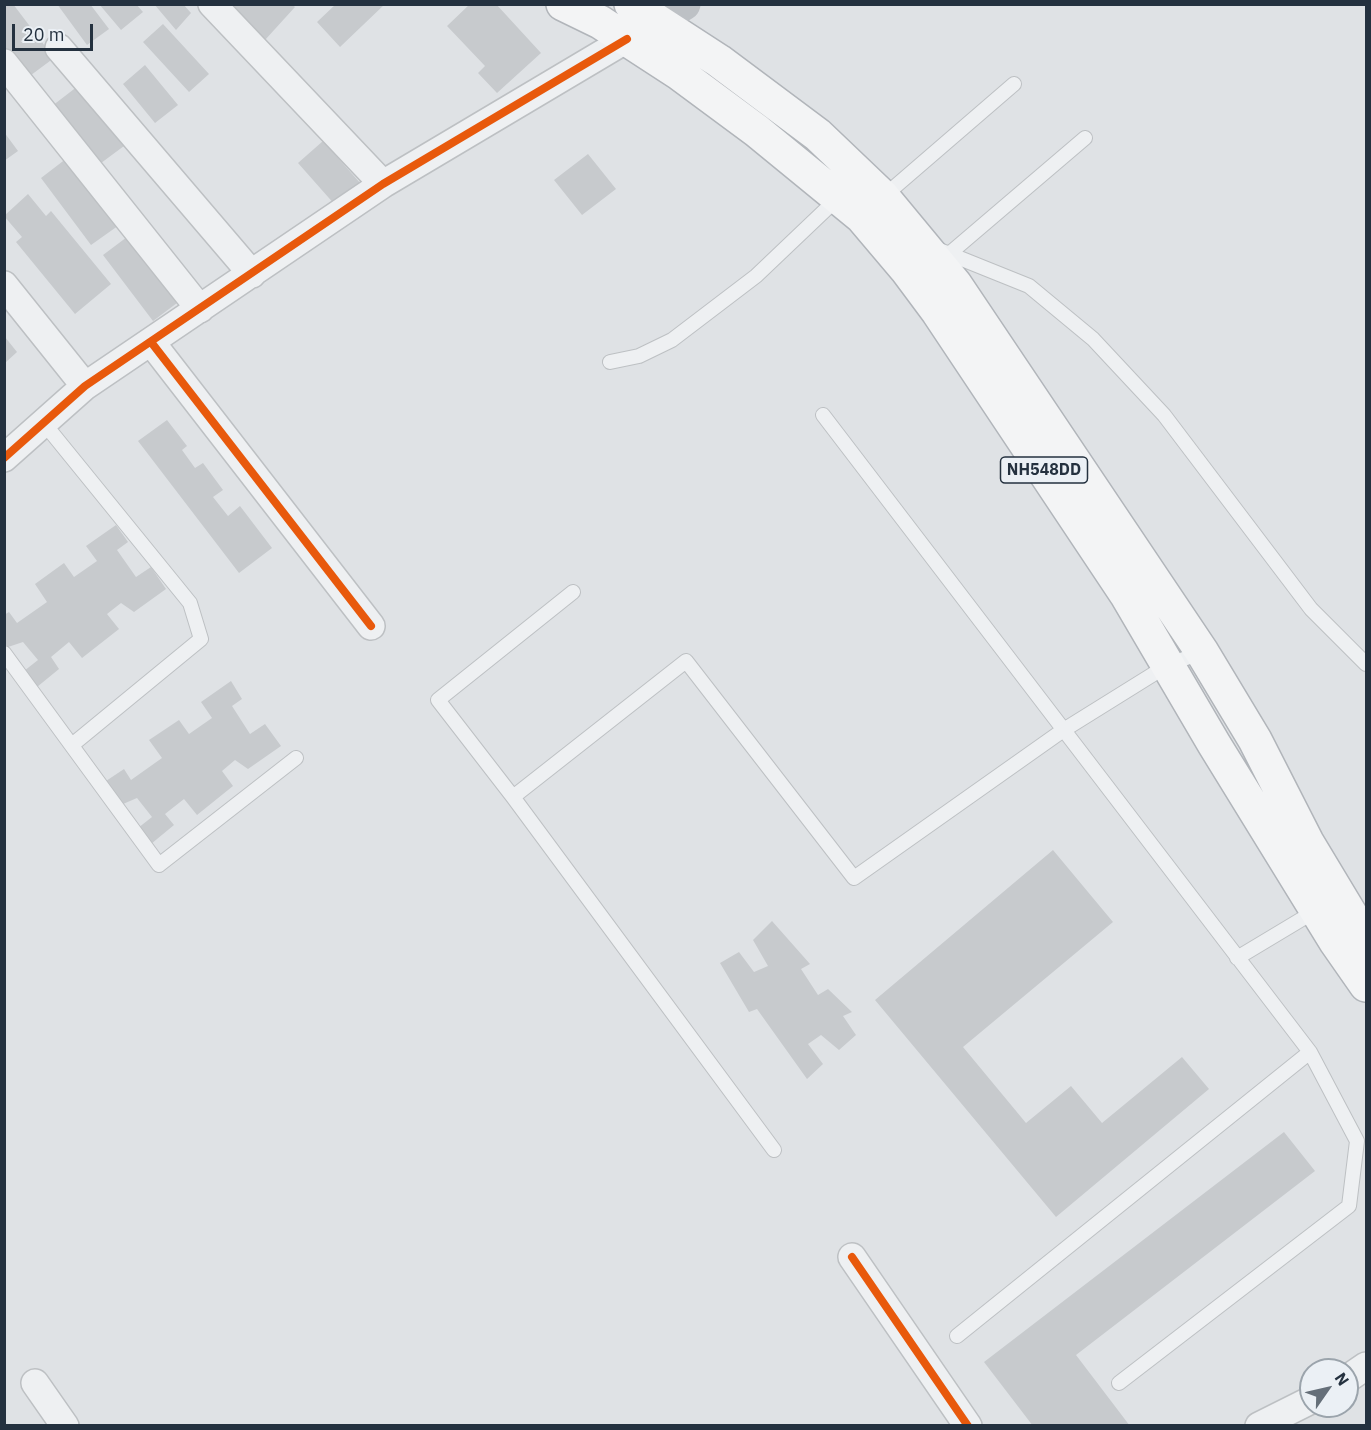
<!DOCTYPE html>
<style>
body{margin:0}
#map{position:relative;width:1371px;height:1430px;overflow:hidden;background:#dfe2e5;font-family:"IBM Plex Sans",sans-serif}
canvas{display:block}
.frame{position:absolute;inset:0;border:6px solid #24313f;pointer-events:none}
.north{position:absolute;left:1299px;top:1358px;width:60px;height:60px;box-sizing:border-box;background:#ebf0f5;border:2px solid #9ba4ac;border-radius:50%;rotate:56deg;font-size:16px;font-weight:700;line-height:24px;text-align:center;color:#24313f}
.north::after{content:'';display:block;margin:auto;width:21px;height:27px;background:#656f79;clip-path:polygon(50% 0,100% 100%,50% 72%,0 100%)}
.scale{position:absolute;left:12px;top:24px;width:81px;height:27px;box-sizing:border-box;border:3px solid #24313f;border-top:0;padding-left:8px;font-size:18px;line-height:21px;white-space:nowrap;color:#24313f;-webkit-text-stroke:4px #ebf0f5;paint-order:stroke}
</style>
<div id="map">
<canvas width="1371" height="1430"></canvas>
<div class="frame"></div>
<div class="north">N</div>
<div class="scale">20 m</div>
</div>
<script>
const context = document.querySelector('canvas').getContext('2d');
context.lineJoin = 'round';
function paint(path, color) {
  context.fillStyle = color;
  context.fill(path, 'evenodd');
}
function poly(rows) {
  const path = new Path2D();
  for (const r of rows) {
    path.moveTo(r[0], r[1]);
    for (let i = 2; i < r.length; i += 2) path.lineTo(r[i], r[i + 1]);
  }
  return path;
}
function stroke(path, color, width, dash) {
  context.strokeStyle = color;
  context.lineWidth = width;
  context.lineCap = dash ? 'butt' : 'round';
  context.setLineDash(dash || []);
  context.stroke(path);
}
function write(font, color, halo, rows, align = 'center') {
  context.font = font + ' "IBM Plex Sans",sans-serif';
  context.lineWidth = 4.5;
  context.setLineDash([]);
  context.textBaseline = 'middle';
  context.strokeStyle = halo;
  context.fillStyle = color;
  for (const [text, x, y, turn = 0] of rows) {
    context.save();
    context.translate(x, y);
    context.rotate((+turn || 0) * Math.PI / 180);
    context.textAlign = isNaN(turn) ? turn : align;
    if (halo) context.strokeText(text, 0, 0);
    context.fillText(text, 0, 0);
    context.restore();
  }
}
paint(poly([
 [4,4,13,4,54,58,27,78,4,49],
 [57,4,90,4,109,29,87,45],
 [99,4,136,4,143,12,121,30],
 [154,4,183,4,191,13,176,30],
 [237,4,292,4,295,7,265,40,232,10],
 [336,4,385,4,340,47,317,22],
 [470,4,496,4,541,53,497,93,478,73,485,66,447,26],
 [163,24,209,74,189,92,143,42],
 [145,65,178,105,155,123,123,84],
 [78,86,124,146,97,166,52,106],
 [4,132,18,151,4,161],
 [323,141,361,184,336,206,298,163],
 [588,154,616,189,582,215,554,180],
 [71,155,122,223,91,245,41,178],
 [28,194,46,216,51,211,111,284,75,314,16,242,22,237,4,216],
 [131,234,181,300,153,321,103,255],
 [5,337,17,352,5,363],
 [167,420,187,446,182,450,195,468,203,463,223,490,213,497,228,516,240,506,272,548,239,573,138,441],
 [116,525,128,542,117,550,136,577,151,567,166,589,134,612,121,603,107,614,119,629,82,658,69,642,51,657,59,669,37,687,24,671,38,660,23,642,8,647,4,642,4,615,9,612,17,623,47,602,35,584,64,563,74,577,97,561,86,546],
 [231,681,242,699,232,706,250,734,265,724,281,746,248,769,235,760,222,771,233,786,197,815,184,799,165,814,174,825,151,844,138,828,152,817,137,798,123,804,106,781,124,769,131,780,162,758,149,740,179,720,189,734,212,718,201,702],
 [1053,850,1113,922,963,1047,1026,1123,1071,1086,1102,1123,1182,1057,1209,1089,1056,1217,875,1000],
 [772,921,810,964,801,969,818,995,828,989,852,1012,843,1016,856,1035,839,1050,821,1035,808,1044,823,1064,807,1079,757,1009,749,1012,720,963,739,952,754,972,768,966,753,940],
 [1284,1132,1315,1171,1076,1355,1130,1426,1033,1426,984,1362]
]), '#c7cacd');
const service = poly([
 [883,197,1014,84],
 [937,249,1029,286,1093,339,1164,415,1311,609,1366,664],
 [949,254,1085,138],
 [610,362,639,356,672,340,756,276,839,197],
 [823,415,1310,1052,1357,1141,1349,1206,1119,1383],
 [43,422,190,603,201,639,72,745],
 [573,592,438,700,513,797,774,1150],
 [4,653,159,865,296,758],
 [513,797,686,661,854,878,1062,731,1168,665,1202,652],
 [1237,958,1317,910],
 [957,1336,1310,1052]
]);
const minor = poly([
 [212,4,383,184],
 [59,48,252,274],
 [4,63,200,309],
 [4,285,85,386],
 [151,342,371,626],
 [4,458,85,386,383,184,627,39],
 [852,1257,968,1426],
 [1347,1379,1366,1366],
 [35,1383,65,1426],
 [1259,1426,1311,1400]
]);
const trunk = poly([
 [563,4,600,22,680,74,757,131,862,217,906,269,938,312,1126,594,1214,744,1336,942,1366,985],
 [631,4,719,61,818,135,883,197,955,284,1202,652,1255,740,1307,842,1366,940]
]);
stroke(service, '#bdc0c3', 16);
stroke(minor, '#bdc0c3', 30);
stroke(trunk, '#b1b5ba', 36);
stroke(service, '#eef0f2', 14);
stroke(minor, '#eef0f2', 27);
stroke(poly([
 [634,35,684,4]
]), '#bdc1c5', 33);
stroke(trunk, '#f3f4f5', 33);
stroke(poly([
 [151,342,371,626],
 [4,458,85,386,383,184,627,39],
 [852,1257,968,1426]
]), '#e8590c', 8);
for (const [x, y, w] of [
 [1044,470,87]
]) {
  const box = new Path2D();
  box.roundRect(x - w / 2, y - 13, w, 26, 4.5);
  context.fillStyle = '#ebf0f5';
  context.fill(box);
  stroke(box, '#24313f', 1.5);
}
write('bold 16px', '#24313f', null, [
 ["NH548DD",1044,470]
]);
</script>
